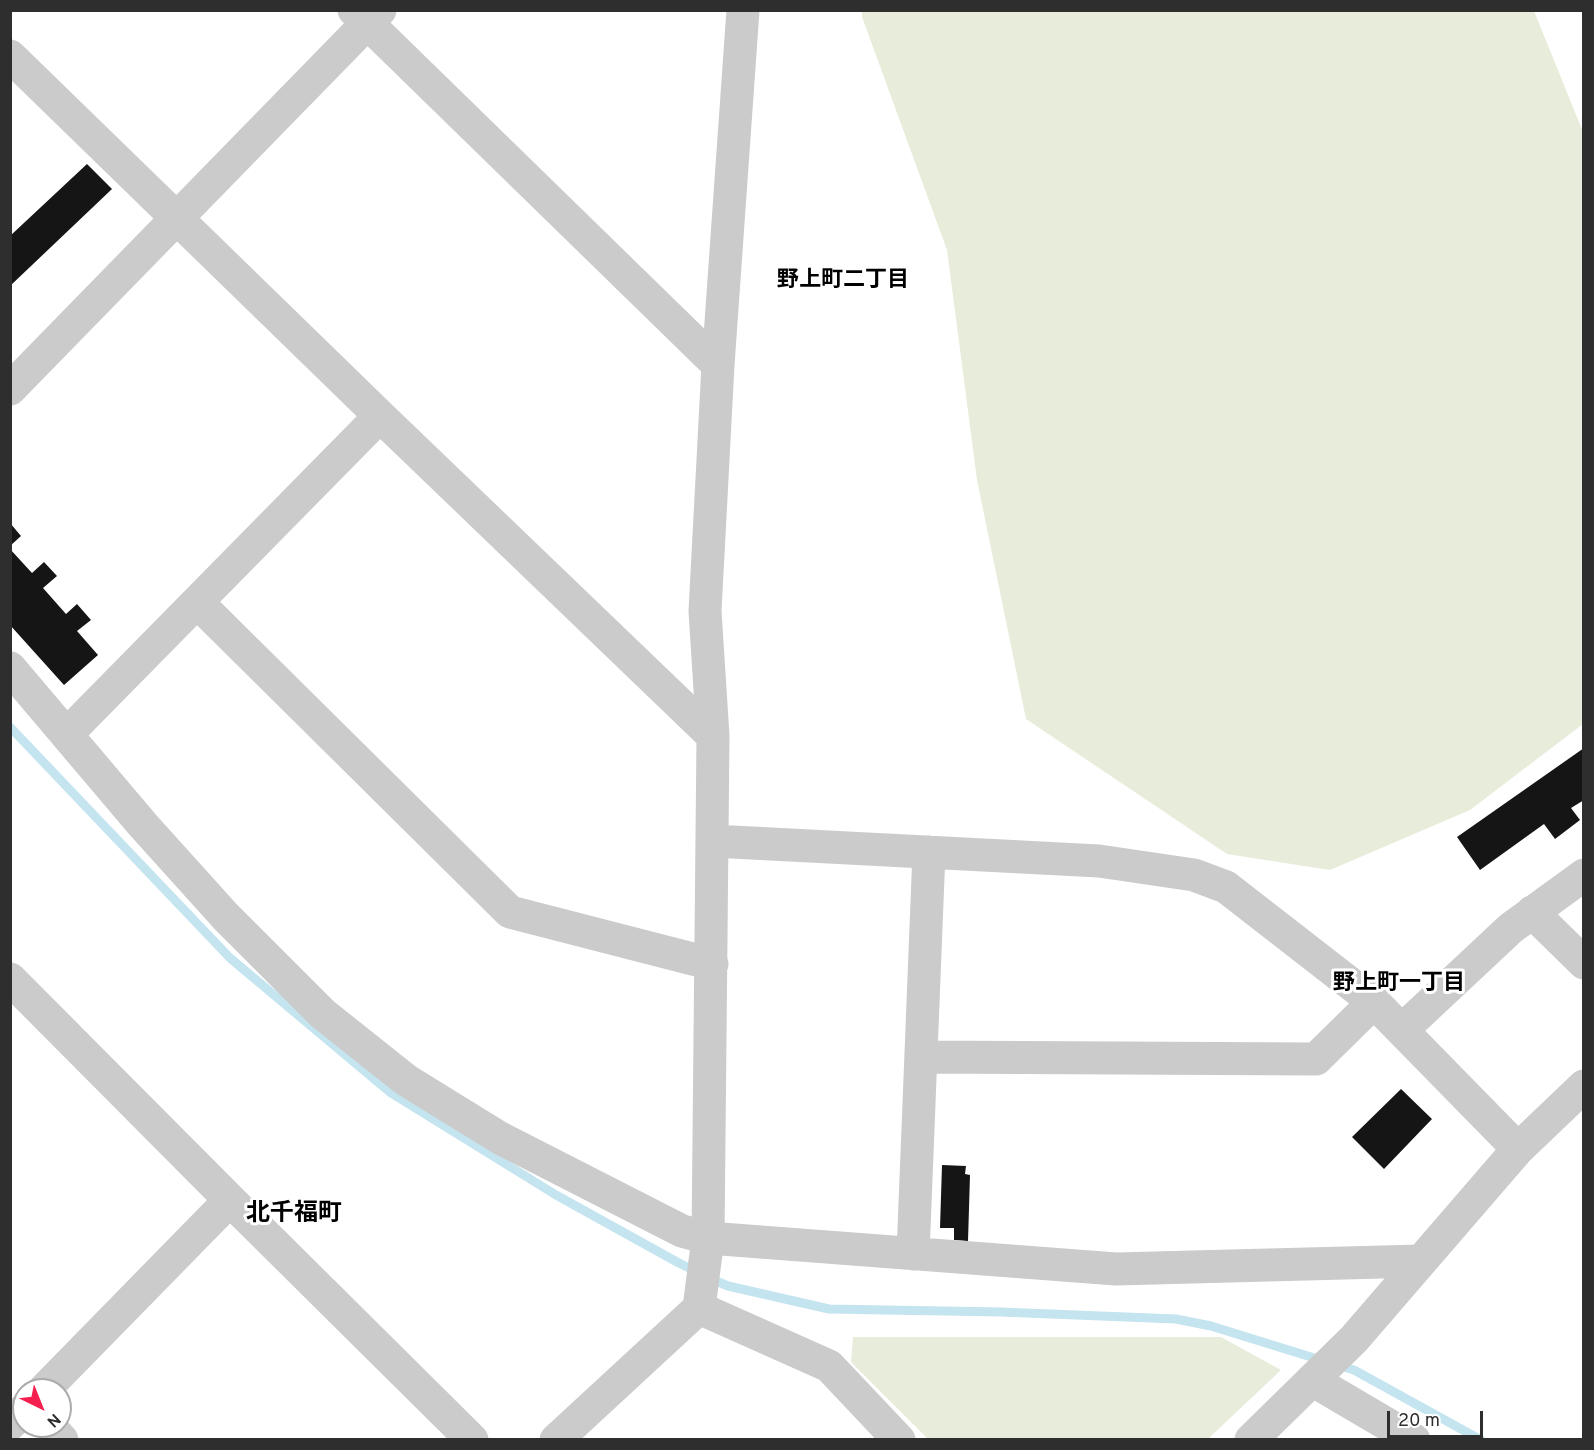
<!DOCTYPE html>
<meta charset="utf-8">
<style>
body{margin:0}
#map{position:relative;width:1594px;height:1450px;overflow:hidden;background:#fff;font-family:Overpass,sans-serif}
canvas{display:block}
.frame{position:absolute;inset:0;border:12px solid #2e2e2e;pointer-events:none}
.north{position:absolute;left:12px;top:1378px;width:60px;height:60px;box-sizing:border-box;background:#fff;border:2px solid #ababab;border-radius:50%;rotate:137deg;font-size:16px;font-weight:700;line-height:24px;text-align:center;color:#2e2e2e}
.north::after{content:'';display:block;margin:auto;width:21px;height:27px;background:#f51f4f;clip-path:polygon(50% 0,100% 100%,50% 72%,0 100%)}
.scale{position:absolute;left:1387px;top:1411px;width:96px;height:27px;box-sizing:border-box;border:3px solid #2e2e2e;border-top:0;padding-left:8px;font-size:18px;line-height:21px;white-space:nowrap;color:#2e2e2e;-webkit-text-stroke:4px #fff;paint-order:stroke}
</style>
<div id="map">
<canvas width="1594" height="1450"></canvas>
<div class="frame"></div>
<div class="north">N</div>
<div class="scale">20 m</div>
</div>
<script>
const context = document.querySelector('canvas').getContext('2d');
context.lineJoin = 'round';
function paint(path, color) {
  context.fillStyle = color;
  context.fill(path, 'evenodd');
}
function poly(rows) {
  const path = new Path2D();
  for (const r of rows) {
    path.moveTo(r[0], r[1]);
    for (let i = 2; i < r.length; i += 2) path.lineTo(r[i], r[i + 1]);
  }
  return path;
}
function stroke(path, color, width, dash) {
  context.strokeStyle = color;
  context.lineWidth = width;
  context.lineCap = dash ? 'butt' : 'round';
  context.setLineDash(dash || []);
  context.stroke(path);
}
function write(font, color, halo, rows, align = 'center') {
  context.font = font + ' Overpass,"Noto Sans JP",sans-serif';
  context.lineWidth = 6;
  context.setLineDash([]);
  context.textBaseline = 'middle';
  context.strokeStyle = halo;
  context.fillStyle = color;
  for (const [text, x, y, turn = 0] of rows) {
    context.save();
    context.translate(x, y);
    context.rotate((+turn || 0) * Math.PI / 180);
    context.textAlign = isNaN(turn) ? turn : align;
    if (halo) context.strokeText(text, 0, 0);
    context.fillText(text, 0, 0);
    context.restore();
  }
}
paint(poly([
 [862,11,1534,11,1583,132,1583,724,1470,810,1330,870,1227,854,1026,719,977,480,947,250,862,17],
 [853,1337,1221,1337,1281,1370,1208,1439,928,1439,851,1362]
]), '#e7edda');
stroke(poly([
 [10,727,230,958,391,1093,556,1195,677,1262,697,1272],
 [709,1278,728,1286,829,1309,1001,1312,1176,1319,1211,1326,1324,1361],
 [1337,1365,1354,1370,1481,1440]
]), '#c4e4ef', 9);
paint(poly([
 [87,164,112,189,10,286,10,236],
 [10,523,21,536,10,546],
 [10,549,32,573,44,562,57,576,43,588,66,614,77,604,91,620,77,631,98,655,64,685,10,625],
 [1584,748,1584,800,1571,808,1580,820,1555,839,1544,824,1480,870,1457,837],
 [1401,1089,1432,1119,1384,1169,1352,1137],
 [942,1165,966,1166,965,1174,970,1175,968,1241,954,1240,954,1228,940,1228]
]), '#151515');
stroke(poly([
 [354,10,718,365],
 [10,56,380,416,713,736],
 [197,602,510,912,712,964],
 [10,668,143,825,226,917,323,1014,406,1080,500,1138,682,1231,708,1238,1116,1269,1421,1261],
 [67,734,380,416],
 [713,841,1099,861,1194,875,1226,887,1374,1002,1518,1149],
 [1532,912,1584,963],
 [10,979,230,1200,472,1440],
 [1402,1030,1511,928,1584,875],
 [921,1057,1316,1059,1374,1002],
 [913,1254,929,852],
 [699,1308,829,1366,899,1440],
 [1312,1380,1414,1440],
 [44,1390,230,1200],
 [10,1424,24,1410],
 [49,1426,62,1440],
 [556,1440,699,1308,708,1238,713,736,705,611,718,365,743,10],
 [1251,1440,1354,1339,1518,1149,1584,1086]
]), '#cbcbcb', 33);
stroke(poly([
 [10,389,380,10]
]), '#cbcbcb', 33);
write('bold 22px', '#000', '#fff', [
 ["野上町二丁目",843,282],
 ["野上町一丁目",1399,985]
]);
write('bold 24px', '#000', '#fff', [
 ["北千福町",294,1215]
]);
</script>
